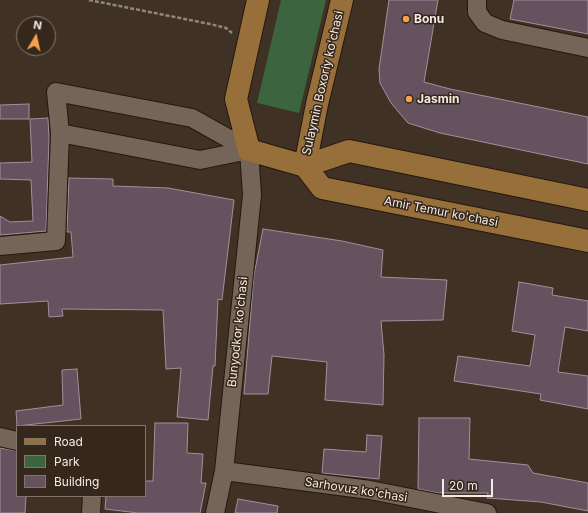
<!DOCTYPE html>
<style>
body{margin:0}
#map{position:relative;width:588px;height:513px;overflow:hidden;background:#3f3124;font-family:Inter,sans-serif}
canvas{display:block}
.legend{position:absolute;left:16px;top:425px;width:130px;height:72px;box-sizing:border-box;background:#35271b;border:1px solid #82756b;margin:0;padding:5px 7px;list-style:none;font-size:12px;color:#f5ebe3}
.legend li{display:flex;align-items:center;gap:8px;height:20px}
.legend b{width:20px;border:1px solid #82756b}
.north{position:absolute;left:16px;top:16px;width:40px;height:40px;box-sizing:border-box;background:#35271b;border:1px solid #82756b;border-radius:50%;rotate:9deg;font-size:11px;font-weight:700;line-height:16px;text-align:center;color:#f5ebe3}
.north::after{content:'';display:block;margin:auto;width:14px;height:18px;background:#f8a14a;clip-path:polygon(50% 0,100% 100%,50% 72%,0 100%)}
.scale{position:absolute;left:442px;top:479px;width:51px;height:18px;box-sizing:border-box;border:2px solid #f5ebe3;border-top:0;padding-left:5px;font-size:12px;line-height:14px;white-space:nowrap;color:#f5ebe3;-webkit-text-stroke:3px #35271b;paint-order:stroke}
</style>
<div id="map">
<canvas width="588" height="513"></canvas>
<ul class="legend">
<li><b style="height:5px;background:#976f3b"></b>Road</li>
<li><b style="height:11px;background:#3c643e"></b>Park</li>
<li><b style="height:11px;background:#64535f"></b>Building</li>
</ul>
<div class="north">N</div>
<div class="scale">20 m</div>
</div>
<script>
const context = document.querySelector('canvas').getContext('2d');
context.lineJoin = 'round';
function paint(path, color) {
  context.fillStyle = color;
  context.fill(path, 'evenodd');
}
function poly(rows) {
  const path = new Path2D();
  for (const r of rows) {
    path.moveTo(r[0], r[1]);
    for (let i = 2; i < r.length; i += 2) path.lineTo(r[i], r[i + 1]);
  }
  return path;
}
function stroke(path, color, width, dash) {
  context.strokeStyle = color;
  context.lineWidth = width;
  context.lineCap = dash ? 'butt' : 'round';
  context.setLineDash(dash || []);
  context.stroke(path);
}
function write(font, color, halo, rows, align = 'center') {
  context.font = font + ' Inter,sans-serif';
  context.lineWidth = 3;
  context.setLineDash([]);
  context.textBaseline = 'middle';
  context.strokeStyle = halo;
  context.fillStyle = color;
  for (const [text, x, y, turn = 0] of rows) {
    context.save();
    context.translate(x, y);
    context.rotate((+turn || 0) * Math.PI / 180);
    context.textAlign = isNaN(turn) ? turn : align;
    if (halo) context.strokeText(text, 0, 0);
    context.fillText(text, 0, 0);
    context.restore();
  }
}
paint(poly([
 [281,0,326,0,299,113,257,103]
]), '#3c643e');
const building = poly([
 [389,0,438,0,424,82,450,89,588,117,588,164,440,133,408,123,391,103,380,83,379,69,389,0],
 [514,0,588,0,588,34,510,19,514,0],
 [29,104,29,119,0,119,0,105,29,104],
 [48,118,49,138,46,231,0,235,0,216,10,222,33,221,31,180,0,179,0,163,32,162,30,119,48,118],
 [69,178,113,179,113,186,168,188,234,200,222,300,218,299,215,366,213,366,208,420,177,417,181,368,166,369,163,310,62,309,63,316,49,317,48,301,0,304,0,265,73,257,71,232,67,232,69,178],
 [263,229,342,241,383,250,381,277,447,280,443,320,381,321,384,355,383,405,325,400,327,362,272,356,268,394,244,394,254,275,263,229],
 [519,282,553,288,552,295,588,301,588,331,565,327,558,372,588,376,588,409,540,400,541,394,454,381,458,356,530,366,535,335,512,331,519,282],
 [77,369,81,419,17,426,16,411,63,405,62,370,77,369],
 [419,418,470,418,469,459,528,465,533,473,588,483,588,511,541,502,487,498,488,493,438,493,418,489,419,418],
 [155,423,188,423,187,453,203,454,201,483,206,483,200,513,138,513,105,509,106,496,145,496,145,481,153,481,155,423],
 [367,435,382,436,379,479,322,473,324,449,366,452,367,435],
 [0,448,17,451,17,496,26,496,25,513,0,513,0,448],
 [238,499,278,506,277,513,235,513,238,499]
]);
paint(building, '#64535f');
stroke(building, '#a28f9c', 1);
const minor = poly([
 [477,0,477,12,485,23,502,30,588,48],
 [60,133,200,160,249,150],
 [0,246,56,241,60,133,56,92,192,118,249,150],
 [0,437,17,441],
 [224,471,370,490,487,513],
 [91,513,92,496],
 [215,513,224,471,252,195,249,150]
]);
const major = poly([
 [258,0,236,99,249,150,305,166,349,151,588,200],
 [305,166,322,188,588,241],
 [305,166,317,104,342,0]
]);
stroke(minor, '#25180d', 20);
stroke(major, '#25180d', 24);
stroke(poly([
 [89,0,210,24,226,28,232,33]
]), '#93877c', 2.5, [4, 2]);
stroke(minor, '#756558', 18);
stroke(major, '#976f3b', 22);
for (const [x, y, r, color] of [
 [406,19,4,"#f8a14a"],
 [409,99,4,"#f8a14a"]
]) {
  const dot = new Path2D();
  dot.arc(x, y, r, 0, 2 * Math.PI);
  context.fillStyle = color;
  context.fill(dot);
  stroke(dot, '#35271b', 1.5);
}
write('bold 12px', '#f5ebe3', '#35271b', [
 ["Bonu",414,19],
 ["Jasmin",417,99]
], 'left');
write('12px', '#f5ebe3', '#35271b', [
 ["Sulaymin Boxoriy ko'chasi",323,83,-77],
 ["Amir Temur ko'chasi",441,212,11],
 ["Bunyodkor ko'chasi",238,332,-84],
 ["Sarhovuz ko'chasi",356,490,9]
]);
</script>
